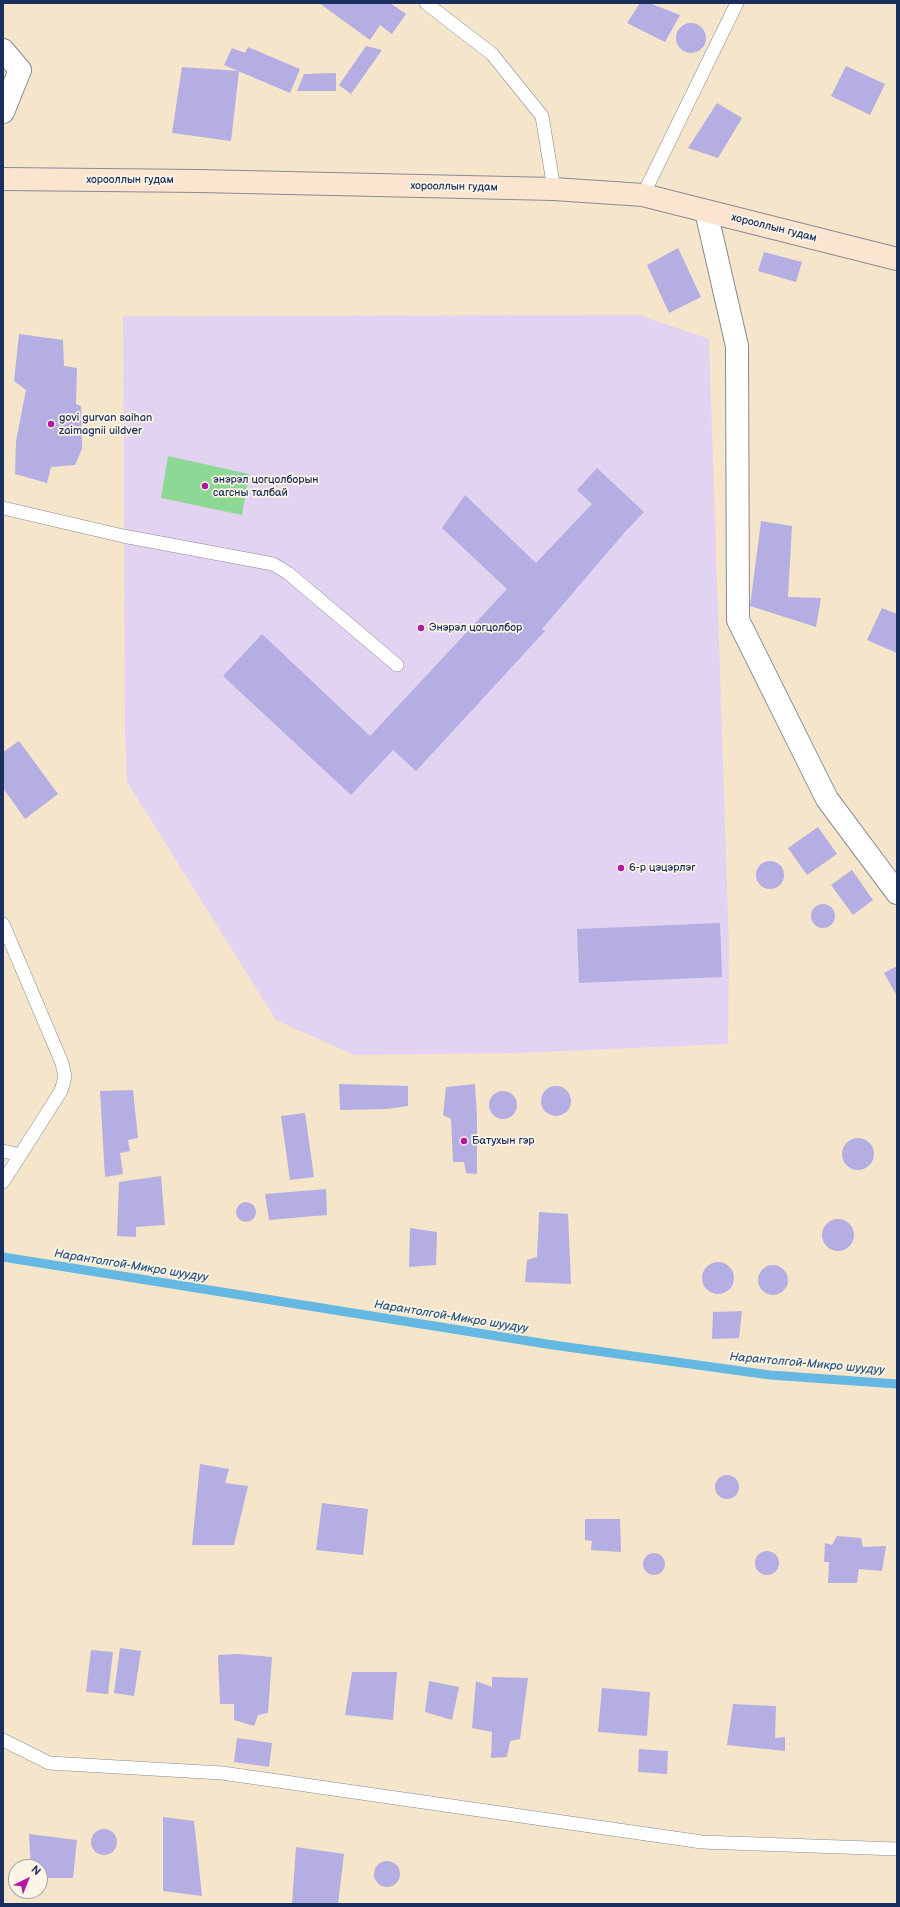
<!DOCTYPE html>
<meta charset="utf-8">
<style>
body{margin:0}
#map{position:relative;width:900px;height:1907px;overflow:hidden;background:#f5e5ca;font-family:"Balsamiq Sans",sans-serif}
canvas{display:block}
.frame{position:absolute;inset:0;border:4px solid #1b2f5e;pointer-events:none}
.north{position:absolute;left:8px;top:1859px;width:40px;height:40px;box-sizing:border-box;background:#fcf5e5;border:1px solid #a2a6af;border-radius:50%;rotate:43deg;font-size:11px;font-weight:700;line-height:16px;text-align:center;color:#1b2f5e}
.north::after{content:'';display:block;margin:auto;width:14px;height:18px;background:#b5179e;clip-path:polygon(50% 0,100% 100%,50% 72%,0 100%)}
</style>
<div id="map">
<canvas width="900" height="1907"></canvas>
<div class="frame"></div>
<div class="north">N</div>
</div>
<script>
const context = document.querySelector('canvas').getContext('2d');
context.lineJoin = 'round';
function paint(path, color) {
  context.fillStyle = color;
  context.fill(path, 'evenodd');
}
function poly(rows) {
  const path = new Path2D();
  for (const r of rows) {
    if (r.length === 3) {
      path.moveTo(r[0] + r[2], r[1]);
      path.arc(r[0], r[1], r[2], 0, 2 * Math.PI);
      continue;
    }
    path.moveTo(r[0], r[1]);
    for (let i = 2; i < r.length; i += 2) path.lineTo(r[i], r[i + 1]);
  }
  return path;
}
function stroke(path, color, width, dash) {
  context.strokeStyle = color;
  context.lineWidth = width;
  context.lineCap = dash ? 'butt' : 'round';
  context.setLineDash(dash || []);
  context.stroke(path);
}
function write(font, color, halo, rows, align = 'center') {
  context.font = font + ' "Balsamiq Sans",sans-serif';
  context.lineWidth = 3.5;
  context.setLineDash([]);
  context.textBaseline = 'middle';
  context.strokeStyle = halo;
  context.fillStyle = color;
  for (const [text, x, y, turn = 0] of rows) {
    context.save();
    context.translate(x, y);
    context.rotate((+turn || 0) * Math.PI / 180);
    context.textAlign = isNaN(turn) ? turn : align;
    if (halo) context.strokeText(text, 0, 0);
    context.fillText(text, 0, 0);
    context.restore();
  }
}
paint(poly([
 [639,315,709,339,729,947,728,1044,518,1053,354,1055,276,1020,127,782,125,734,123,316]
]), '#e3d3f3');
paint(poly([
 [168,456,249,474,242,515,161,498]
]), '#8dd894');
stroke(poly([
 [3,1257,553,1345,770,1375,897,1384]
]), '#65b8e1', 9);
paint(poly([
 [319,3,390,3,406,14,392,34,380,25,370,40],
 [640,3,649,3,680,15,665,42,627,23],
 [691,38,15],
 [366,46,382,50,351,94,339,85],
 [248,47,300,69,290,93,224,65,232,48,245,53],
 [846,66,885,84,870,115,831,96],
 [182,67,239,71,231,141,172,133],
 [336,73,336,91,297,91,304,74],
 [717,103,742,118,718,158,688,148],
 [678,248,701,297,669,313,647,265],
 [764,252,802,262,796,282,758,271],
 [19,334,63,340,64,366,77,368,76,404,81,406,82,449,75,465,51,467,47,483,15,474,16,441,26,390,14,381],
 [597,468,644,512,624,533,542,629,545,631,416,771,393,750,351,795,223,676,262,634,370,736,507,589,442,528,465,495,536,563,592,504,577,490],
 [761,521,792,526,788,597,821,598,816,627,750,606],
 [882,608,897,614,897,653,867,640],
 [19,741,58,794,25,819,3,788,3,752],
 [818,827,837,854,807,875,788,848],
 [770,875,14],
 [852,870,873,900,853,915,831,885],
 [823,916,12],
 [720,923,722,977,579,983,577,929],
 [897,966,897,996,884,973],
 [339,1084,408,1086,408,1106,386,1109,340,1110],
 [475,1084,477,1118,477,1174,466,1173,464,1162,453,1162,451,1119,443,1115,446,1087],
 [556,1101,15],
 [133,1090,138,1138,128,1140,130,1151,120,1153,123,1174,105,1177,100,1091],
 [503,1105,14],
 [305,1113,314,1177,290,1180,281,1116],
 [858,1154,16],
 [161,1176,165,1225,136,1227,136,1237,117,1236,119,1182],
 [326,1189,327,1215,269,1220,265,1194],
 [246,1212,10],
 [539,1212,568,1214,571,1284,525,1282,527,1260,537,1257],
 [838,1235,16],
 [410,1228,437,1232,436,1265,409,1267],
 [718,1278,16],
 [773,1280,15],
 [742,1311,739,1338,712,1339,713,1312],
 [200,1464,229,1469,225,1483,248,1486,234,1545,192,1545],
 [727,1487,12],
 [322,1503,368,1509,363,1555,316,1550],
 [585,1519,620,1519,621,1552,591,1550,592,1541,585,1540],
 [837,1536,861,1538,863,1547,886,1546,882,1571,859,1569,857,1583,828,1583,829,1562,824,1562,825,1543,832,1545],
 [767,1563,12],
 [654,1564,11],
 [120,1648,141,1651,134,1696,114,1693],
 [91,1650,113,1652,108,1694,86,1692],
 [237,1654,272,1657,268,1713,258,1715,254,1726,234,1720,234,1704,220,1704,218,1655],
 [352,1672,397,1672,393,1720,345,1715],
 [492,1677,528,1678,520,1739,510,1741,507,1757,491,1758,492,1732,472,1728,476,1681,492,1687],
 [429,1681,459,1687,452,1720,425,1712],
 [602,1688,650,1692,647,1736,598,1732],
 [733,1704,776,1706,775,1738,785,1737,785,1751,727,1745],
 [237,1738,272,1743,269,1767,234,1762],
 [639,1749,668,1751,667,1774,638,1772],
 [163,1817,194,1821,202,1896,163,1891],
 [104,1842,13],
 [29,1834,77,1840,73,1878,40,1878,40,1867,31,1867],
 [296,1847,344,1854,338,1904,292,1904],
 [387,1874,13]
]), '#b5aee2');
const lane = poly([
 [426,3,492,54,542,116,554,189],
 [643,195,737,3],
 [3,508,123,536,273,564,288,573,397,665],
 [3,924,62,1063,65,1077,61,1091,3,1182],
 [3,1151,20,1155],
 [3,1740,49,1763,222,1773,702,1842,897,1849]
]);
const street = poly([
 [3,50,20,70,3,112],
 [706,211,737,346,738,620,827,799,897,893]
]);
const secondary = poly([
 [3,179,199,181,554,189,643,195,897,259]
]);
stroke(lane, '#888a94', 14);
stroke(street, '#888a94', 24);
stroke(secondary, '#888a94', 24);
stroke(lane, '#fff', 13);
stroke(street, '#fff', 22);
stroke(secondary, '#fce5d0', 22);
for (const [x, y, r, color] of [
 [51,424,4,"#b5179e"],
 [205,486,4,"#b5179e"],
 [421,628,4,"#b5179e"],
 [621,868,4,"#b5179e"],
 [464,1141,4,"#b5179e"]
]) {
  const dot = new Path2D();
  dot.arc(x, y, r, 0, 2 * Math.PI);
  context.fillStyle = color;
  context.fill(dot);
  stroke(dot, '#fcf5e5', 1.5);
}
write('11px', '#1b2f5e', '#fcf5e5', [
 ["хорооллын гудам",130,180],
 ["хорооллын гудам",454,187,1],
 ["хорооллын гудам",774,228,14]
]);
write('11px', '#1b2f5e', '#fcf5e5', [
 ["govi gurvan saihan",59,418],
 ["zaimagnii uildver",59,431],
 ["энэрэл цогцолборын",213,480],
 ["сагсны талбай",213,493],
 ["Энэрэл цогцолбор",429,628],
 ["6-р цэцэрлэг",629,868],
 ["Батухын гэр",472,1141]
], 'left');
write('italic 12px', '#315885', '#fcf5e5', [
 ["Нарантолгой-Микро шуудуу",131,1266,9],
 ["Нарантолгой-Микро шуудуу",451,1317,9],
 ["Нарантолгой-Микро шуудуу",807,1364,5]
]);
</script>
